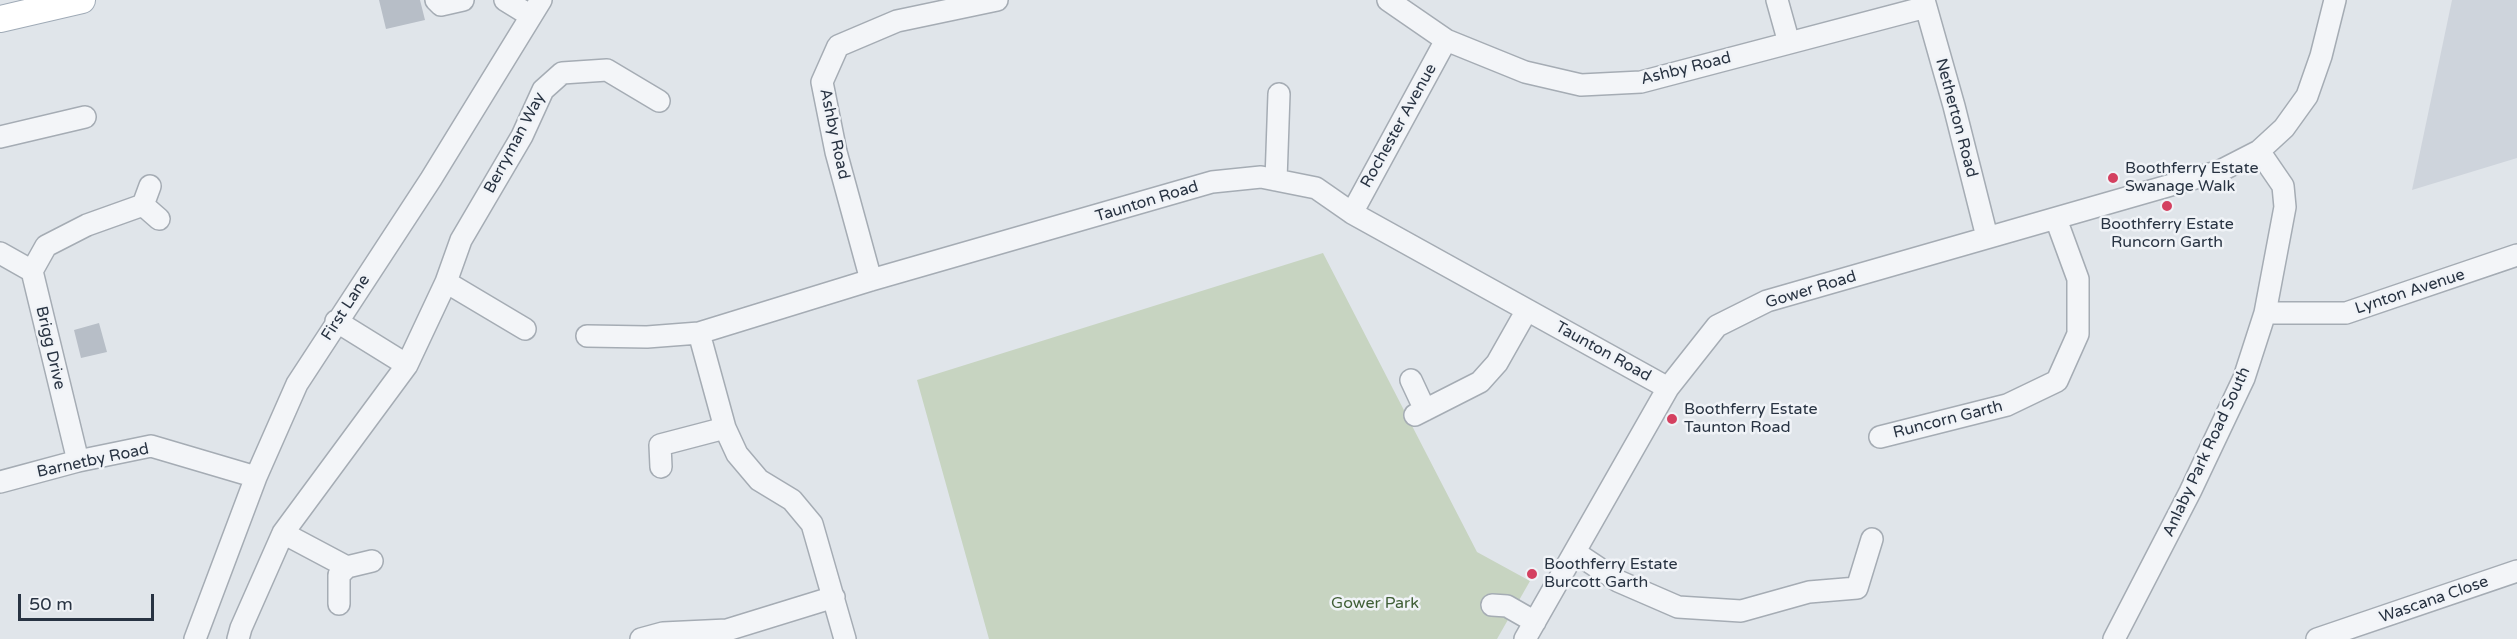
<!DOCTYPE html>
<style>
body{margin:0}
#map{position:relative;width:2517px;height:639px;overflow:hidden;background:#e0e5ea;font-family:"Varela Round",sans-serif}
canvas{display:block}
.scale{position:absolute;left:18px;top:594px;width:136px;height:27px;box-sizing:border-box;border:3px solid #283342;border-top:0;padding-left:8px;font-size:18px;line-height:21px;white-space:nowrap;color:#283342;-webkit-text-stroke:4px #f0f3f7;paint-order:stroke}
</style>
<div id="map">
<canvas width="2517" height="639"></canvas>
<div class="scale">50 m</div>
</div>
<script>
const context = document.querySelector('canvas').getContext('2d');
context.lineJoin = 'round';
function paint(path, color) {
  context.fillStyle = color;
  context.fill(path, 'evenodd');
}
function poly(rows) {
  const path = new Path2D();
  for (const r of rows) {
    path.moveTo(r[0], r[1]);
    for (let i = 2; i < r.length; i += 2) path.lineTo(r[i], r[i + 1]);
  }
  return path;
}
function stroke(path, color, width, dash) {
  context.strokeStyle = color;
  context.lineWidth = width;
  context.lineCap = dash ? 'butt' : 'round';
  context.setLineDash(dash || []);
  context.stroke(path);
}
function write(font, color, halo, rows, align = 'center') {
  context.font = font + ' "Varela Round",sans-serif';
  context.lineWidth = 5;
  context.setLineDash([]);
  context.textBaseline = 'middle';
  context.strokeStyle = halo;
  context.fillStyle = color;
  for (const [text, x, y, turn = 0] of rows) {
    context.save();
    context.translate(x, y);
    context.rotate((+turn || 0) * Math.PI / 180);
    context.textAlign = isNaN(turn) ? turn : align;
    if (halo) context.strokeText(text, 0, 0);
    context.fillText(text, 0, 0);
    context.restore();
  }
}
paint(poly([
 [2452,0,2517,0,2517,158,2412,190]
]), '#ced4dc');
paint(poly([
 [1323,253,1477,552,1530,581,1497,639,989,639,917,380]
]), '#c7d4c1');
paint(poly([
 [379,0,420,0,425,20,386,29],
 [99,323,107,352,81,358,74,330]
]), '#b7bec7');
const minor = poly([
 [436,0,441,5,463,0],
 [505,0,531,16],
 [1388,0,1446,40,1525,72,1581,85,1641,82,1926,7],
 [1777,0,1789,43],
 [1924,0,1954,106,1987,237],
 [0,137,85,117],
 [1276,180,1279,94],
 [150,186,143,205,159,219],
 [1352,213,1446,40],
 [0,253,32,271,78,461],
 [32,271,46,246,87,225,143,205],
 [871,280,836,152,822,82,838,46,897,21,997,0],
 [446,282,525,329],
 [2265,313,2346,313,2517,255],
 [336,321,407,365],
 [699,333,725,428,737,454,759,480,792,500,812,524,845,639],
 [587,336,647,337,699,333,871,280,1212,182,1261,177,1316,188,1352,213,1668,388],
 [1411,380,1425,410],
 [1415,415,1480,382,1497,363,1527,310],
 [1880,437,2007,405,2057,381,2078,334,2078,279,2056,219],
 [661,467,660,445,725,428],
 [0,482,78,461,151,446,256,477],
 [283,533,347,567],
 [1576,553,1618,581,1678,607,1741,611,1809,592,1857,588,1872,539],
 [339,604,339,575,347,567,372,561],
 [1492,605,1507,606,1535,622],
 [195,639,256,477,297,384,431,179,541,0],
 [238,639,241,628,283,533,407,365,446,282,461,240,522,136,543,90,562,73,607,70,659,101],
 [641,639,663,633,727,630,834,597],
 [1525,639,1668,388,1717,326,1767,301,2220,171,2259,151,2284,128,2307,96,2321,56,2335,0],
 [2114,639,2190,492,2244,378,2265,313,2285,207,2283,186,2259,151],
 [2317,639,2517,571]
]);
const major = poly([
 [0,19,82,0]
]);
stroke(minor, '#a5acb4', 24);
stroke(major, '#9faab6', 28);
stroke(minor, '#f3f5f8', 21);
stroke(major, '#fff', 26);
for (const [x, y, r, color] of [
 [2113,178,6,"#d44060"],
 [2167,206,6,"#d44060"],
 [1672,419,6,"#d44060"],
 [1532,574,6,"#d44060"]
]) {
  const dot = new Path2D();
  dot.arc(x, y, r, 0, 2 * Math.PI);
  context.fillStyle = color;
  context.fill(dot);
  stroke(dot, '#f0f3f7', 2);
}
write('16px', '#283342', '#f0f3f7', [
 ["Ashby Road",1686,69,-14],
 ["Netherton Road",1956,118,75],
 ["Rochester Avenue",1399,126,-61],
 ["Ashby Road",834,134,78],
 ["Berryman Way",515,143,-62],
 ["Taunton Road",1147,202,-17],
 ["Gower Road",1811,290,-17],
 ["Lynton Avenue",2410,292,-18],
 ["First Lane",346,308,-57],
 ["Brigg Drive",50,348,77],
 ["Taunton Road",1603,352,29],
 ["Runcorn Garth",1948,420,-14],
 ["Anlaby Park Road South",2207,452,-65],
 ["Barnetby Road",93,461,-12],
 ["Wascana Close",2434,600,-19]
]);
write('16px', '#283342', '#f0f3f7', [
 ["Boothferry Estate",2125,169],
 ["Swanage Walk",2125,187],
 ["Boothferry Estate",2167,225,"center"],
 ["Runcorn Garth",2167,243,"center"],
 ["Boothferry Estate",1684,410],
 ["Taunton Road",1684,428],
 ["Boothferry Estate",1544,565],
 ["Burcott Garth",1544,583]
], 'left');
write('16px', '#3f5e35', '#f0f3f7', [
 ["Gower Park",1375,604]
]);
</script>
